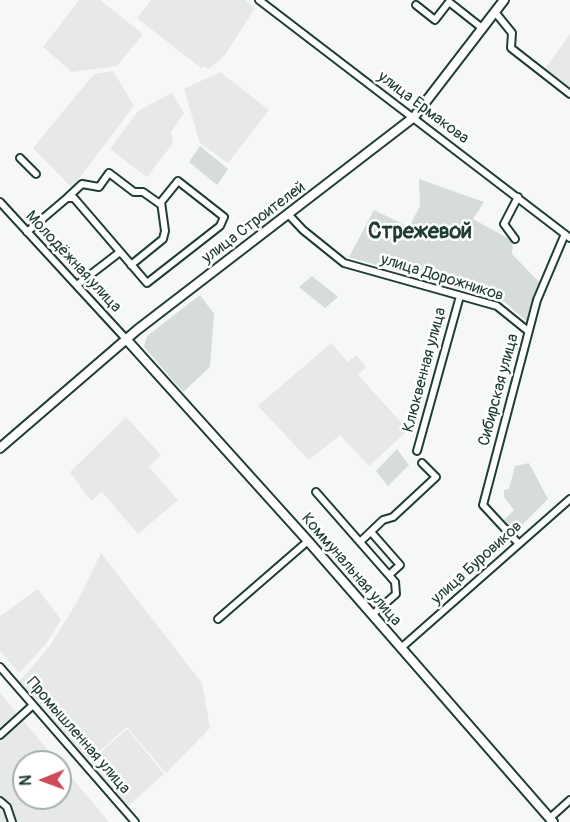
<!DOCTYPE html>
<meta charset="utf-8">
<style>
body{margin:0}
#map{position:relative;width:570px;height:822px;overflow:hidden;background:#f6f7f7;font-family:Pangolin,sans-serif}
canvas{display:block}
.north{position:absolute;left:12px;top:750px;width:60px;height:60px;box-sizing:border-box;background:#fff;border:2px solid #a5b1ae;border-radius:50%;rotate:269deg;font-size:16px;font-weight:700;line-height:24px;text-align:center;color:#1f3d34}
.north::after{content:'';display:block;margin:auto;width:21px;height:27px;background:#d1495b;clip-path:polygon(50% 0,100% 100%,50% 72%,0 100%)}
</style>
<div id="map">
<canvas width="570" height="822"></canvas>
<div class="north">N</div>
</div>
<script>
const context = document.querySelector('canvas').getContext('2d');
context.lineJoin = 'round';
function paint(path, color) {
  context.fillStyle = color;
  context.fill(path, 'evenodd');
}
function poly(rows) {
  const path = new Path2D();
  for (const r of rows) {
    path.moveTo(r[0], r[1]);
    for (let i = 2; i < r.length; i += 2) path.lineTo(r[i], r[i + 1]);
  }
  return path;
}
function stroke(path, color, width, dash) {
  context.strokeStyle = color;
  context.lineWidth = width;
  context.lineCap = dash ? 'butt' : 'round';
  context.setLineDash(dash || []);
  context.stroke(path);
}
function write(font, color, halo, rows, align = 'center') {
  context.font = font + ' Pangolin,sans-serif';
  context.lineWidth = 5;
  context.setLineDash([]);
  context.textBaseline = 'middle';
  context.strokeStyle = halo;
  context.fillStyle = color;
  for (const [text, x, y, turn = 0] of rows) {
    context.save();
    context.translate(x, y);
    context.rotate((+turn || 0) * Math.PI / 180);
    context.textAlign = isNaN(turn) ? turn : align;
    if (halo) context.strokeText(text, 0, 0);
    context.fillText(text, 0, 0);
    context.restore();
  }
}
paint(poly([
 [79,0,100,0,143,34,117,66,72,72,43,47],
 [151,0,245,0,255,8,225,55,209,69,204,66,201,68,137,18],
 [570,34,570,88,545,69],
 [113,71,134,106,72,188,33,148,94,74],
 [220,72,269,110,228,163,200,143,184,89],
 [172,93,184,113,171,132,173,143,147,177,110,149,138,111],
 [331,343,348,362,356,355,366,367,358,375,408,430,369,466,340,435,309,460,258,406],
 [126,417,161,455,149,467,178,500,138,534,102,492,91,501,70,472],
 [101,553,202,683,210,728,166,773,127,727,87,762,18,683,49,647,77,602],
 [38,589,61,620,45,645,19,673,0,651,0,616],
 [0,693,58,762,24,762,24,798,60,798,60,764,109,822,0,822],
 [127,729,164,774,126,808,88,764]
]), '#e6e9e8');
paint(poly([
 [200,146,228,169,217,185,189,162],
 [419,179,484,202,473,219,513,241,512,254,540,283,527,322,505,302,349,257,374,210,409,227,420,206],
 [312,276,338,297,325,308,299,287],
 [200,295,214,314,210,367,183,392,144,347,147,336],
 [397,449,409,465,388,486,376,471],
 [529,463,548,499,513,534,503,521,514,510,504,497,504,490,509,489,515,466]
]), '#d6dcdb');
const minor = poly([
 [259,0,570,238],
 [416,5,435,20,449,2,482,28],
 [495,12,512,33,511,48,570,94],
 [20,158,36,174],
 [67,198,82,184,99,187,109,173,134,192,143,192,160,204],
 [0,202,126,339],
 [288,214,303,230,344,263,497,306,528,331],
 [27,232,67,198,74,198,147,283,220,226,224,217,178,181,161,202,165,231,163,239,131,265],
 [515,239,504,224,518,197],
 [77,285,120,252],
 [417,451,460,296],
 [316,492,395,582,396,594,372,615],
 [371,532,400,565,389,575],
 [360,542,383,520,393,517,436,477,422,463],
 [519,544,483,505,537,300,565,234],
 [218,619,308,541],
 [401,648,570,499],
 [0,667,135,822],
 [0,735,33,705],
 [0,801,7,807,12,822],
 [550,818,570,800]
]);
const major = poly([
 [126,339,308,541,553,822],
 [0,448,137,330,414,117,504,0]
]);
stroke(minor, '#1f3d34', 10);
stroke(major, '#1f3d34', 12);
stroke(minor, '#fff', 6);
stroke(major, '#fff', 8);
write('16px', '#1f3d34', '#fff', [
 ["улица Ермакова",423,108,37],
 ["улица Строителей",254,223,-37],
 ["Молодёжная улица",73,262,47],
 ["улица Дорожников",442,278,17],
 ["Клюквенная улица",425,370,-75],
 ["Сибирская улица",499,390,-75],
 ["улица Буровиков",477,563,-42],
 ["Коммунальная улица",351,570,49],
 ["Промышленная улица",78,736,49]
]);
write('bold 22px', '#1f3d34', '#fff', [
 ["Стрежевой",420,232]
]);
</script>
